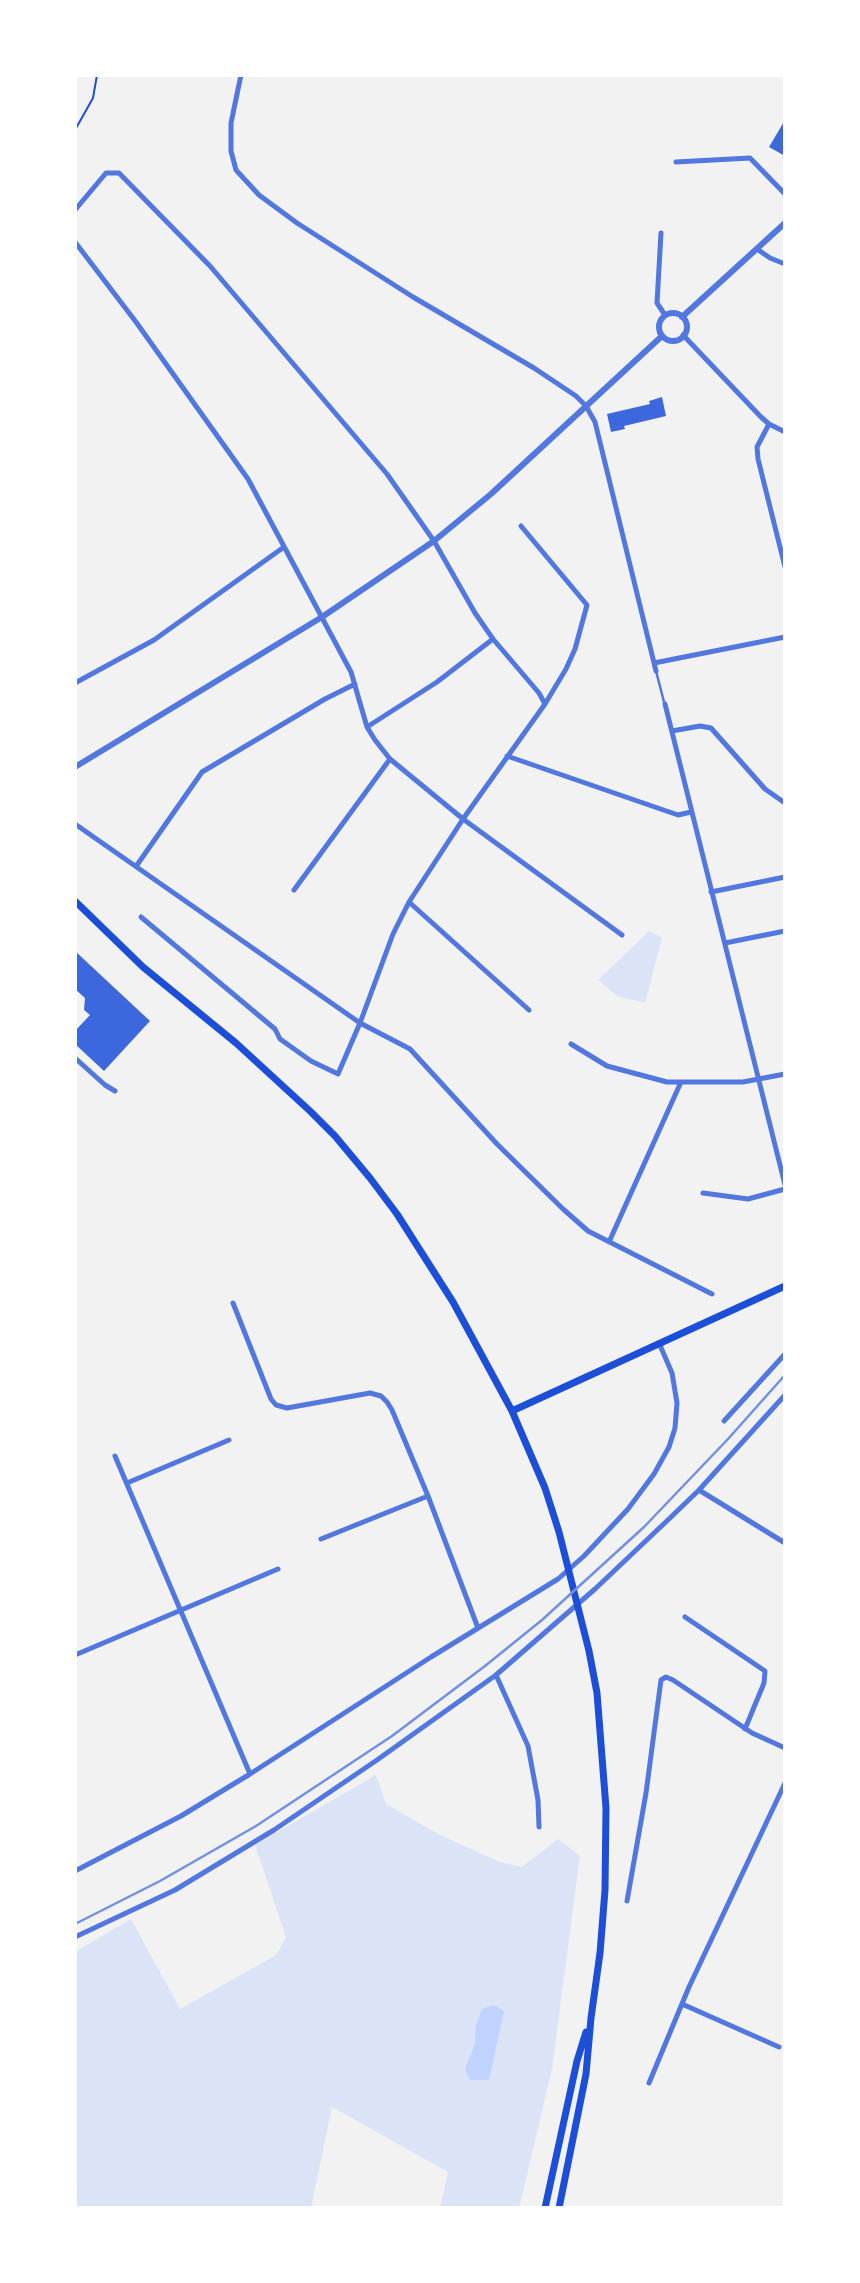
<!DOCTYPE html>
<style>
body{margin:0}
#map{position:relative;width:860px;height:2283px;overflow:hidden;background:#f2f2f2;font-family:"Exo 2",sans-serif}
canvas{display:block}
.frame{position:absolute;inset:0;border:77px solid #fff;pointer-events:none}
</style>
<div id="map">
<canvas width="860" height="2283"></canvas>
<div class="frame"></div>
</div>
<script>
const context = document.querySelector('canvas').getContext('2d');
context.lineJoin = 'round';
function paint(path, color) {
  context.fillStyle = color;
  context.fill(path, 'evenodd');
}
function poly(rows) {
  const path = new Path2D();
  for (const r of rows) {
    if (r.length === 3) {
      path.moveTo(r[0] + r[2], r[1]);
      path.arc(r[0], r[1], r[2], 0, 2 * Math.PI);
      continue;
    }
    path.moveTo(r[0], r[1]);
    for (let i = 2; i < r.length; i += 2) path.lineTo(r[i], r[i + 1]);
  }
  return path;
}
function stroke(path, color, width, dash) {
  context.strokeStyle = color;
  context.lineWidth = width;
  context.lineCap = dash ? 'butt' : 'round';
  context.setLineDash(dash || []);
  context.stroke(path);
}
paint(poly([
 [649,931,662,938,645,1003,617,996,598,980],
 [376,1775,386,1804,440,1835,500,1862,522,1867,558,1839,580,1856,552,2069,519,2208,440,2208,448,2172,332,2107,311,2208,75,2208,75,1952,131,1919,180,2009,276,1955,286,1937,255,1845]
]), '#dbe4f7');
paint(poly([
 [494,2005,504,2011,489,2080,470,2080,465,2069,475,2044,476,2025,482,2009]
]), '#bfd3fe');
paint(poly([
 [785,120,785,156,769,147],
 [662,397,666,416,624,426,625,429,611,432,607,414,650,404,649,401],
 [75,951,150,1021,104,1071,75,1044,75,1031,90,1015,84,1010,85,998,75,989]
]), '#3d67dc');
stroke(poly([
 [75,130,93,98,97,75]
]), '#1d4ed8', 2);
stroke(poly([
 [656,671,664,702]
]), '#5277de', 2.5);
stroke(poly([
 [241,75,231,123,231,151,236,170,259,195,297,223,413,297,534,368,576,396,586,406,595,422,656,671],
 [676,162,750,158,785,194],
 [75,210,106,173,119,173,210,266,387,474,434,541,475,613,493,639,539,693,545,704],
 [661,233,657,303,665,315],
 [75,242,136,322,248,479,351,672,367,727,375,740,390,759,463,819,622,935],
 [757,249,770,258,785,264],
 [683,335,761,417,769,424,785,432],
 [769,424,757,447,758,459,785,567],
 [654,663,785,637],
 [75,683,154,640,284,547],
 [665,704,785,1185],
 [367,727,437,682,493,639],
 [672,731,700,726,711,728,765,789,785,803],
 [507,756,678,815,691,812],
 [75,824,360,1023,410,1049,497,1144,563,1209,588,1231,712,1294],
 [137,865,202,772,325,699,355,684],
 [294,890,390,759],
 [711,892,785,877],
 [409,902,529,1010],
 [141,917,275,1029,280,1039,311,1061,338,1074,360,1023,393,934,409,902,463,819,545,704,566,669,575,649,587,605,521,526],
 [725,943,785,931],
 [571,1044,607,1066,667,1082,743,1082,785,1074],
 [75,1058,105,1085,115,1091],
 [703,1193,748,1199,785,1189],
 [609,1242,681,1082],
 [233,1303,271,1399,276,1405,287,1408,370,1393,381,1396,387,1402,392,1410,428,1496,478,1628],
 [724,1421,785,1354],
 [115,1456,250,1774],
 [127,1483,229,1440],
 [699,1490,785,1543],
 [321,1539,428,1496],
 [685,1617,765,1671,764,1683,745,1729],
 [75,1655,278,1569],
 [539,1827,538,1800,528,1746,496,1675,595,1589,670,1518,699,1490,785,1395],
 [75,1871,181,1816,250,1774,431,1657,558,1579,584,1556,628,1509,654,1474,669,1447,675,1428,677,1403,672,1373,659,1343],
 [627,1901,646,1793,661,1680,666,1677,673,1680,752,1733,785,1748],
 [75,1937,175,1890,274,1830,377,1760,496,1675],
 [682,2004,779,2047],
 [649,2083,689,1987,785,1783]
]), '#5277de', 5);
stroke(poly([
 [673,327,14],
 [682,317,785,223],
 [75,767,322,617,434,541,491,494,662,336]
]), '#5277de', 6);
stroke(poly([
 [75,901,143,967,236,1043,310,1111,335,1136,370,1178,397,1214,453,1302,512,1411,545,1488,559,1532,589,1651,597,1693,606,1808,605,1890,600,1953,591,2018,586,2074,559,2208],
 [512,1411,785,1286],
 [545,2208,577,2061,586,2032]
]), '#1d4ed8', 7);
stroke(poly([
 [75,1924,160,1881,256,1826,392,1736,485,1666,542,1620,644,1527,728,1439,785,1375]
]), '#7290e2', 2.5);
</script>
